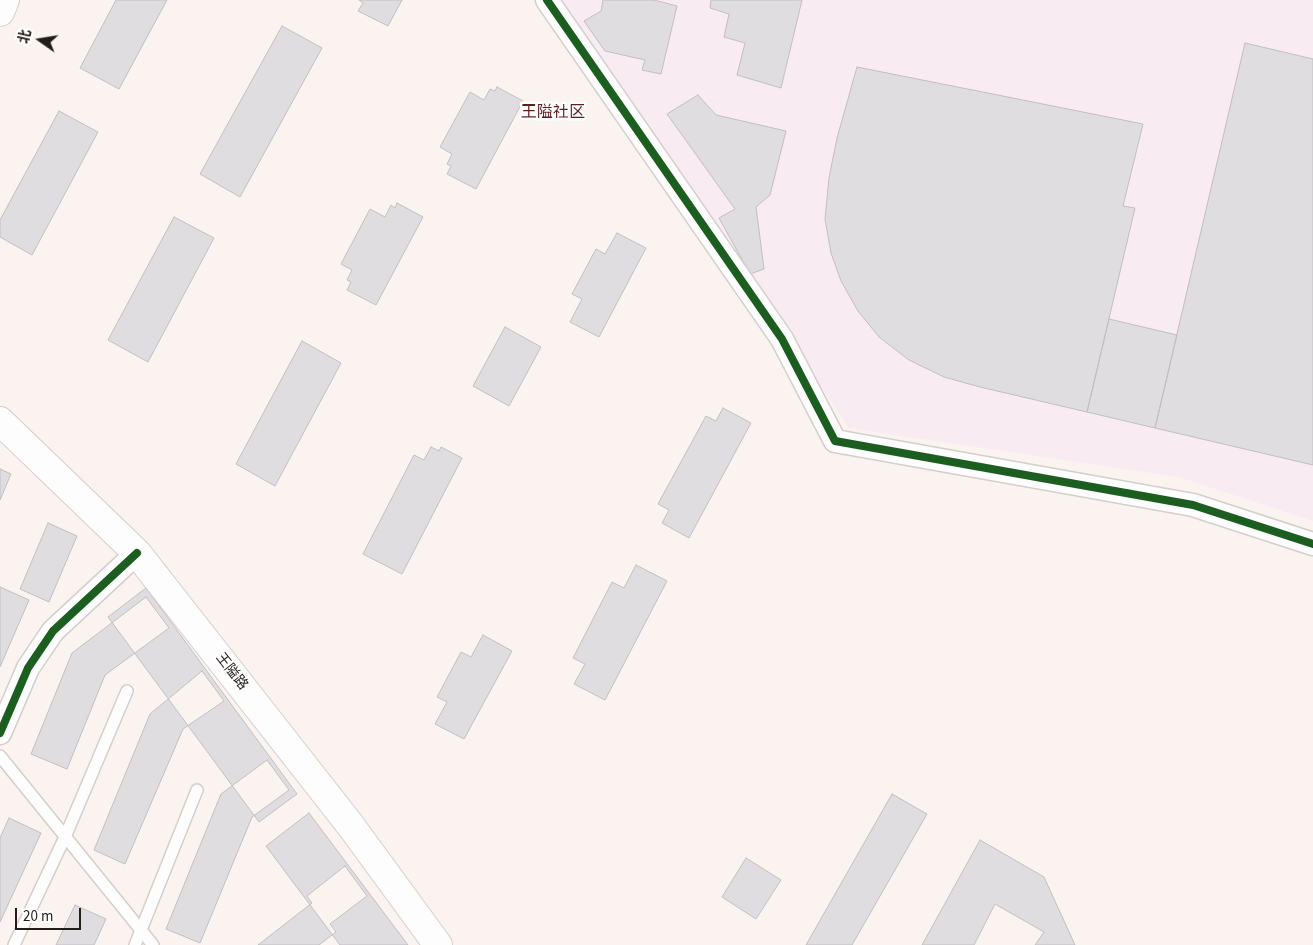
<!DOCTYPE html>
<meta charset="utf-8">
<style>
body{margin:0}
#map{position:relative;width:1313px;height:945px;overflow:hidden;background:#faf3f0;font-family:"Source Sans 3","Noto Sans SC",sans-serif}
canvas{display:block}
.north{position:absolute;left:15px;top:15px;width:50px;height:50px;-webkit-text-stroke:4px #fff;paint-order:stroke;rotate:283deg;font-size:14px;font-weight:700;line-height:20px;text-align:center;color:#241c18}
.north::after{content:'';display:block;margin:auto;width:18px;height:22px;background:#241c18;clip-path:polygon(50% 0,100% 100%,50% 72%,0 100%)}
.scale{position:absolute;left:15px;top:908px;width:66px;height:22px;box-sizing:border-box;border:2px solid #241c18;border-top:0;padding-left:6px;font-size:15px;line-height:18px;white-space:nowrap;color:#241c18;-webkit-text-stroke:4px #fff;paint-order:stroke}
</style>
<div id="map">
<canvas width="1313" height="945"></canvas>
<div class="north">北</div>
<div class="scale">20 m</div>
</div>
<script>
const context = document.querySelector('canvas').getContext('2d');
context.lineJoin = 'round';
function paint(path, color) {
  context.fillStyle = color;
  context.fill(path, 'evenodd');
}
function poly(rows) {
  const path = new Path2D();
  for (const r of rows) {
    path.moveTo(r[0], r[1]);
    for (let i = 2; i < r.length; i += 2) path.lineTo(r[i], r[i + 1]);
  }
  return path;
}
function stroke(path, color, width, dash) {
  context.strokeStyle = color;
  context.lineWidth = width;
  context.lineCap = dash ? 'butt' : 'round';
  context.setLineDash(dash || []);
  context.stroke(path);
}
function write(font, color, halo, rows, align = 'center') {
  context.font = font + ' "Source Sans 3","Noto Sans SC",sans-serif';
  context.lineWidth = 5;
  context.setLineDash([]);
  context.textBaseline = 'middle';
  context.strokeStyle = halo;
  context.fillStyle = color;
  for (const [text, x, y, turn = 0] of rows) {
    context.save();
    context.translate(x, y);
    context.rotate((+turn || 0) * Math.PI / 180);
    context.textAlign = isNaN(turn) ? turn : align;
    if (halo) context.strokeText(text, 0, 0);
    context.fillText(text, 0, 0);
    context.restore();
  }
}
paint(poly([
 [550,0,1313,0,1313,521,1179,477,849,428,790,340]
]), '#f8ebf2');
const building = poly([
 [116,0,167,0,119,89,80,68,116,0],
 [359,0,402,0,388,26,358,11,363,3,359,0],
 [603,0,654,0,677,6,661,74,642,70,645,60,605,51,584,21,601,11,603,0],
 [711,0,802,0,781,88,737,75,745,43,724,37,729,14,710,8,711,0],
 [282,26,322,48,240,197,200,174,282,26],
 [1245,43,1313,59,1313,465,1155,428,1245,43],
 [857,67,1143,124,1123,206,1135,208,1087,412,980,387,944,377,909,360,879,337,858,311,841,281,831,253,825,219,829,178,837,138,857,67],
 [497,87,523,101,476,189,447,174,451,166,447,164,452,154,440,147,470,92,484,100,490,89,495,91,497,87],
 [698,95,716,115,786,131,770,195,756,207,764,269,750,274,719,218,735,209,667,114,698,95],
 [59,111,98,132,32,255,0,237,0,220,59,111],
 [397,203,423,217,376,305,347,290,351,282,347,280,352,270,341,264,370,209,385,217,391,205,395,208,397,203],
 [174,217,214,238,148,362,108,340,174,217],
 [617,233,646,248,599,337,570,322,582,299,572,294,596,249,605,254,617,233],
 [1109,319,1177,335,1155,428,1087,412,1109,319],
 [505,327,541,347,509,406,473,386,505,327],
 [302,341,341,363,275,486,236,464,302,341],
 [723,408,751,423,689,538,662,523,669,510,658,504,706,416,716,421,723,408],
 [431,447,439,451,441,447,462,458,402,574,363,554,414,455,424,460,431,447],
 [0,469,11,474,0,500,0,469],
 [48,523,77,536,49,602,20,589,48,523],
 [636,565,667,581,605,700,574,684,585,664,573,658,612,582,624,588,636,565],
 [0,587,29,600,0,667,0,587],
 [146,588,297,794,259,822,108,617,146,588],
 [146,597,169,628,105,675,67,769,31,754,72,653,146,597],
 [483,635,512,651,464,739,435,724,447,702,437,697,461,652,471,657,483,635],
 [202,671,224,701,183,729,125,864,94,850,150,714,202,671],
 [267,760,289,790,252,817,200,943,166,929,221,794,267,760],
 [892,794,927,814,852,945,806,945,892,794],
 [309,813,408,945,340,945,266,846,309,813],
 [9,818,41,833,0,922,0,838,9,818],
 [980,840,1044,877,1075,945,1035,945,1044,932,995,904,974,945,922,945,980,840],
 [746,858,781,880,756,919,722,897,746,858],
 [345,866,367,896,330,924,336,932,319,945,258,945,312,903,307,896,345,866],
 [75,905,106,919,94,945,56,945,75,905]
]);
paint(building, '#e0dde0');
stroke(building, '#c1bfc1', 1);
const service = poly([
 [0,756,153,945],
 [14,945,65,837,127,691],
 [135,945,197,790]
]);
const minor = poly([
 [547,0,782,339,835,441,1193,505,1313,544],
 [0,733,28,668,53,631,137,553]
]);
const tertiary = poly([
 [0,12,5,0]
]);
const secondary = poly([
 [0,421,137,553,351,826,438,945]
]);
stroke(service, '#d5cecb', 14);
stroke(minor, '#d5cecb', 25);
stroke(tertiary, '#d5cecb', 30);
stroke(secondary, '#d5cecb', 30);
stroke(service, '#fefdfd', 11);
stroke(minor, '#fefdfd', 22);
stroke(tertiary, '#fefdfd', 28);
stroke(secondary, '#fefdfd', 28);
stroke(poly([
 [547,0,782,339,835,441,1193,505,1313,544],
 [0,733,28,668,53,631,137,553]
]), '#1b5e20', 8);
write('14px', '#241c18', '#fff', [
 ["王隘路",231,672,52]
]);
write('16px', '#621d1f', '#fff', [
 ["王隘社区",553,113]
]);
</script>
